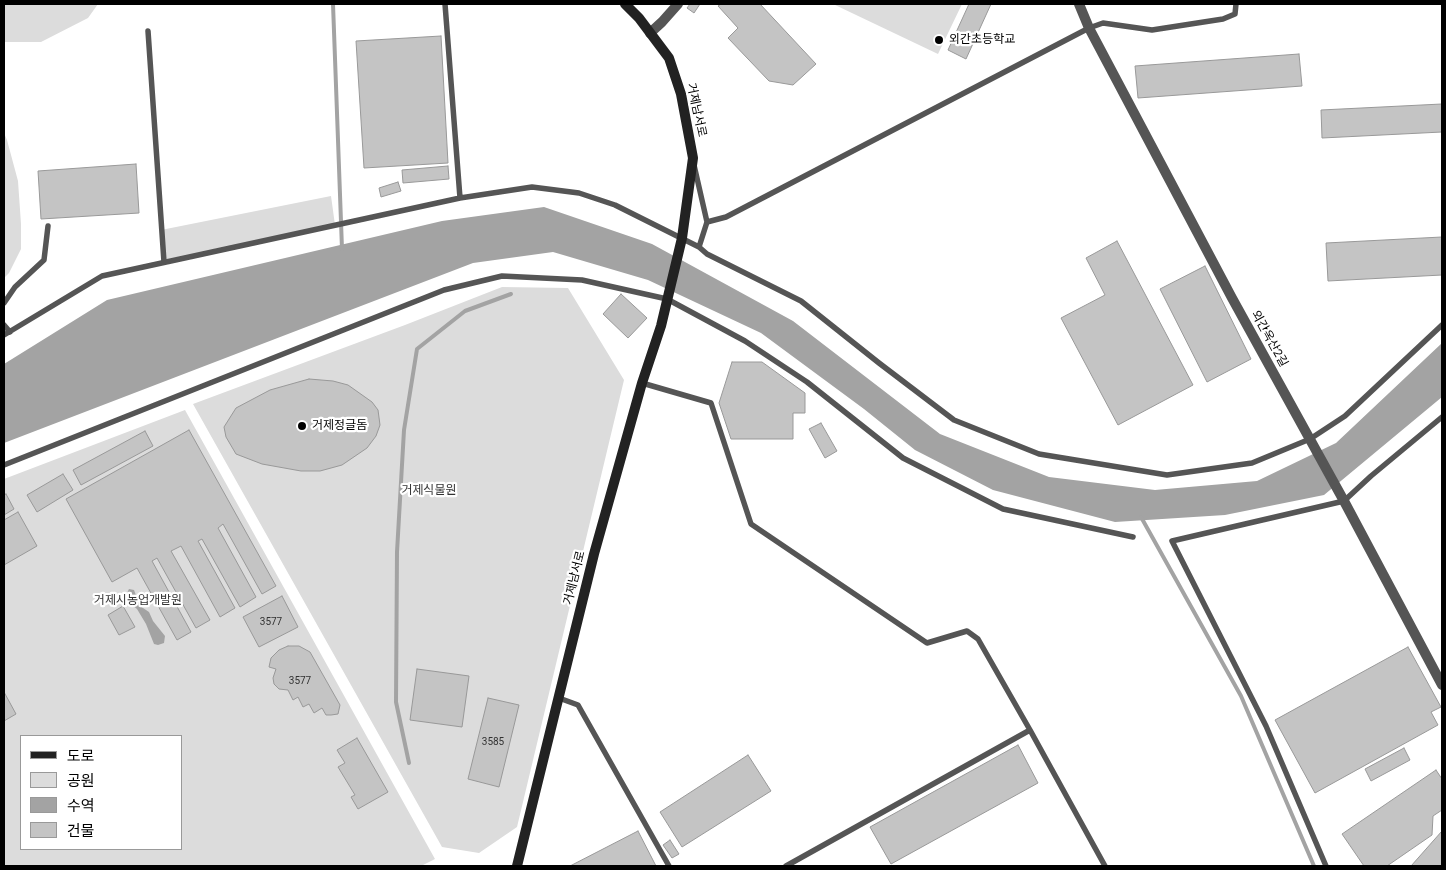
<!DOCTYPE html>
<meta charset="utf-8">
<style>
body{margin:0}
#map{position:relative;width:1446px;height:870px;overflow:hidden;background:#fff;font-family:Roboto,"Noto Sans KR",sans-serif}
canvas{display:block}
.frame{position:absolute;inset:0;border:5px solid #000;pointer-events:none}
.legend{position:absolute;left:20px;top:735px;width:162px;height:115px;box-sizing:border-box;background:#fff;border:1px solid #999;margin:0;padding:6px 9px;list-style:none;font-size:15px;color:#000}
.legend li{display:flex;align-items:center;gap:10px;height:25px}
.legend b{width:25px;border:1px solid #999}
</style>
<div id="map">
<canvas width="1446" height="870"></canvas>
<div class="frame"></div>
<ul class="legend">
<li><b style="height:6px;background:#222"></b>도로</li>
<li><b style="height:14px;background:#dcdcdc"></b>공원</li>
<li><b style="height:14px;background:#a3a3a3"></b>수역</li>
<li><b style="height:14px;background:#c4c4c4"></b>건물</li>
</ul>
</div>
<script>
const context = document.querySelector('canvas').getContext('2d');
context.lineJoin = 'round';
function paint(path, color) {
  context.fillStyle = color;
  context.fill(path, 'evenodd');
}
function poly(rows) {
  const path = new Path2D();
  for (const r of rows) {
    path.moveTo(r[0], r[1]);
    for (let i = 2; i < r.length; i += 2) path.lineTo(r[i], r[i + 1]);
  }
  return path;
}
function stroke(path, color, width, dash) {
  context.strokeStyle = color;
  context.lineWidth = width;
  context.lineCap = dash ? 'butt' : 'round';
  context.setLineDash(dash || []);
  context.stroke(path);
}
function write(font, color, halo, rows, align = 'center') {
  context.font = font + ' Roboto,"Noto Sans KR",sans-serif';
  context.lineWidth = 4.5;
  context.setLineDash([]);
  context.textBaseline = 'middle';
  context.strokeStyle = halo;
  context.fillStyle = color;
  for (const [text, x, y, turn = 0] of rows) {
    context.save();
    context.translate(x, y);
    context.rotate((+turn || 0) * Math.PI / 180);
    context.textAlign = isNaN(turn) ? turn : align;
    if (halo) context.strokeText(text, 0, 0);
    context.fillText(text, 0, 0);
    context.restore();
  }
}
paint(poly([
 [4,4,98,4,88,18,41,42,4,42],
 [833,4,962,4,938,54],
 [4,133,7,140,18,181,21,224,21,249,9,273,4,278],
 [331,196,335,225,164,262,161,230],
 [502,287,568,288,624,380,517,827,479,853,442,847,193,404,405,325],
 [185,410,435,859,421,866,4,866,4,479],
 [21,736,181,736,181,849,21,849]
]), '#dcdcdc');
paint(poly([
 [544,207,652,244,793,321,940,434,1049,477,1155,490,1257,481,1336,443,1442,343,1442,397,1324,495,1225,515,1115,522,993,490,915,450,864,409,761,333,648,280,553,252,473,263,4,443,4,364,107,300,442,221],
 [129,589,134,590,140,606,149,612,153,621,165,636,164,643,158,645,154,644,146,624,137,609,130,603,126,595]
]), '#a3a3a3');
stroke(poly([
 [333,4,342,249],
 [1141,517,1241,696,1314,866],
 [409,763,396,702,397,552,404,430,417,349,465,311,511,294]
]), '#a3a3a3', 4);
const building = poly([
 [690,4,700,4,694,13,687,8,690,4],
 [721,4,760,4,816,64,793,85,769,81,728,38,738,28,718,6,721,4],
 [969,4,991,4,966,59,948,50,969,4],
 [441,36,448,163,364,168,356,41,441,36],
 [1299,54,1302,86,1138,98,1135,66,1299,54],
 [1442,104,1442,132,1322,138,1321,110,1442,104],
 [136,164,139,213,41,219,38,171,136,164],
 [448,166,449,179,403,183,402,170,448,166],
 [398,182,401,191,381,197,379,188,398,182],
 [1442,237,1442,275,1328,281,1326,243,1442,237],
 [1117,241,1193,385,1118,425,1061,318,1105,295,1086,258,1117,241],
 [1205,266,1251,359,1207,382,1160,289,1205,266],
 [621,294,647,318,628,338,603,314,621,294],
 [732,362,762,362,805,393,805,413,793,413,793,439,731,439,719,403,732,362],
 [309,379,333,381,348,385,372,402,378,410,380,425,376,436,367,448,342,465,320,471,301,471,262,464,236,454,226,437,224,427,236,408,270,390,309,379],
 [821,423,837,451,825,458,809,429,821,423],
 [189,430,276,586,262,594,223,524,218,528,256,597,240,607,202,539,198,541,235,608,220,617,181,546,171,551,210,620,196,628,157,558,152,561,191,632,177,640,137,568,112,582,66,499,189,430],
 [145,431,153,446,81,485,73,470,145,431],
 [63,474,73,490,37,512,27,495,63,474],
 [6,494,14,509,4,515,4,495,6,494],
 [18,512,37,546,4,565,4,520,18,512],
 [282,596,298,627,259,647,243,617,282,596],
 [123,606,135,627,119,635,108,615,123,606],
 [288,646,299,646,310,652,340,705,338,714,331,715,326,715,322,708,314,713,309,704,303,707,298,697,293,700,288,690,279,689,274,684,273,678,276,669,269,667,271,658,279,650,288,646],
 [1408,647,1441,707,1431,712,1438,725,1315,793,1275,720,1408,647],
 [417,669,469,676,462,727,410,720,417,669],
 [4,692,16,714,4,721,4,692],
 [488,698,519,705,499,787,468,779,488,698],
 [357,738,388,792,358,809,351,797,355,795,338,767,345,763,337,750,357,738],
 [1018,745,1038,783,891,864,870,827,1018,745],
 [1404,748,1410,760,1371,781,1365,769,1404,748],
 [748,755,771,791,682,847,660,812,748,755],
 [1436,770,1442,779,1442,810,1433,816,1432,835,1387,866,1364,866,1342,834,1436,770],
 [638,831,656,866,570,866,638,831],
 [1442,831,1442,866,1411,866,1442,831],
 [670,840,679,854,672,858,663,845,670,840]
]);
paint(building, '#c4c4c4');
stroke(building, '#999', 1);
stroke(poly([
 [445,4,460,198],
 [148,31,164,262],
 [694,165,707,222],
 [699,247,707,254,801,301,879,363,954,420,1039,454,1167,475,1252,463,1310,439,1345,416,1442,325],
 [4,303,15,287,44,260,48,226],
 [4,325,10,332],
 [4,335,102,276,460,198,532,187,579,193,615,205,699,247,707,222,726,217,1089,28,1103,23,1152,30,1223,19,1235,14,1236,4],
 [642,383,711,403,751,524,927,643,967,631,978,639,1030,730],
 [4,465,444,290,502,276,582,280,667,299,745,341,807,382,903,458,1003,509,1133,537],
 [559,698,578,705,669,866],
 [786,866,1030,730,1105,866],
 [1326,866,1266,726,1172,541,1344,501,1371,476,1442,417]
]), '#555', 5.5);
stroke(poly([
 [1079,4,1089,28,1232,298,1344,501,1442,685],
 [650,33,662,22,678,4]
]), '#555', 10);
stroke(poly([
 [517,866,594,554,642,383,661,326,682,238,693,158,681,94,669,58,639,18,625,4]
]), '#222', 10);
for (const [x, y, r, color] of [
 [939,40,5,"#000"],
 [302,426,5,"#000"]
]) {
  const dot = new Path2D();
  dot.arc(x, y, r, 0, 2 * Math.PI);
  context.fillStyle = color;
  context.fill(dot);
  stroke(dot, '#fff', 2);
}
write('10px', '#313131', null, [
 ["3577",271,622],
 ["3577",300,681],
 ["3585",493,742]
]);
write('12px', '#000', '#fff', [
 ["외간초등학교",949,40],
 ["거제정글돔",312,426]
], 'left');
write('12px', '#000', '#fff', [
 ["거제남서로",696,110,78],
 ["외간옥산2길",1269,339,61],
 ["거제남서로",575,578,-76]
]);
write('12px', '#333', '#fff', [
 ["거제식물원",429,491],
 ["거제시농업개발원",138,601]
]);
</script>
